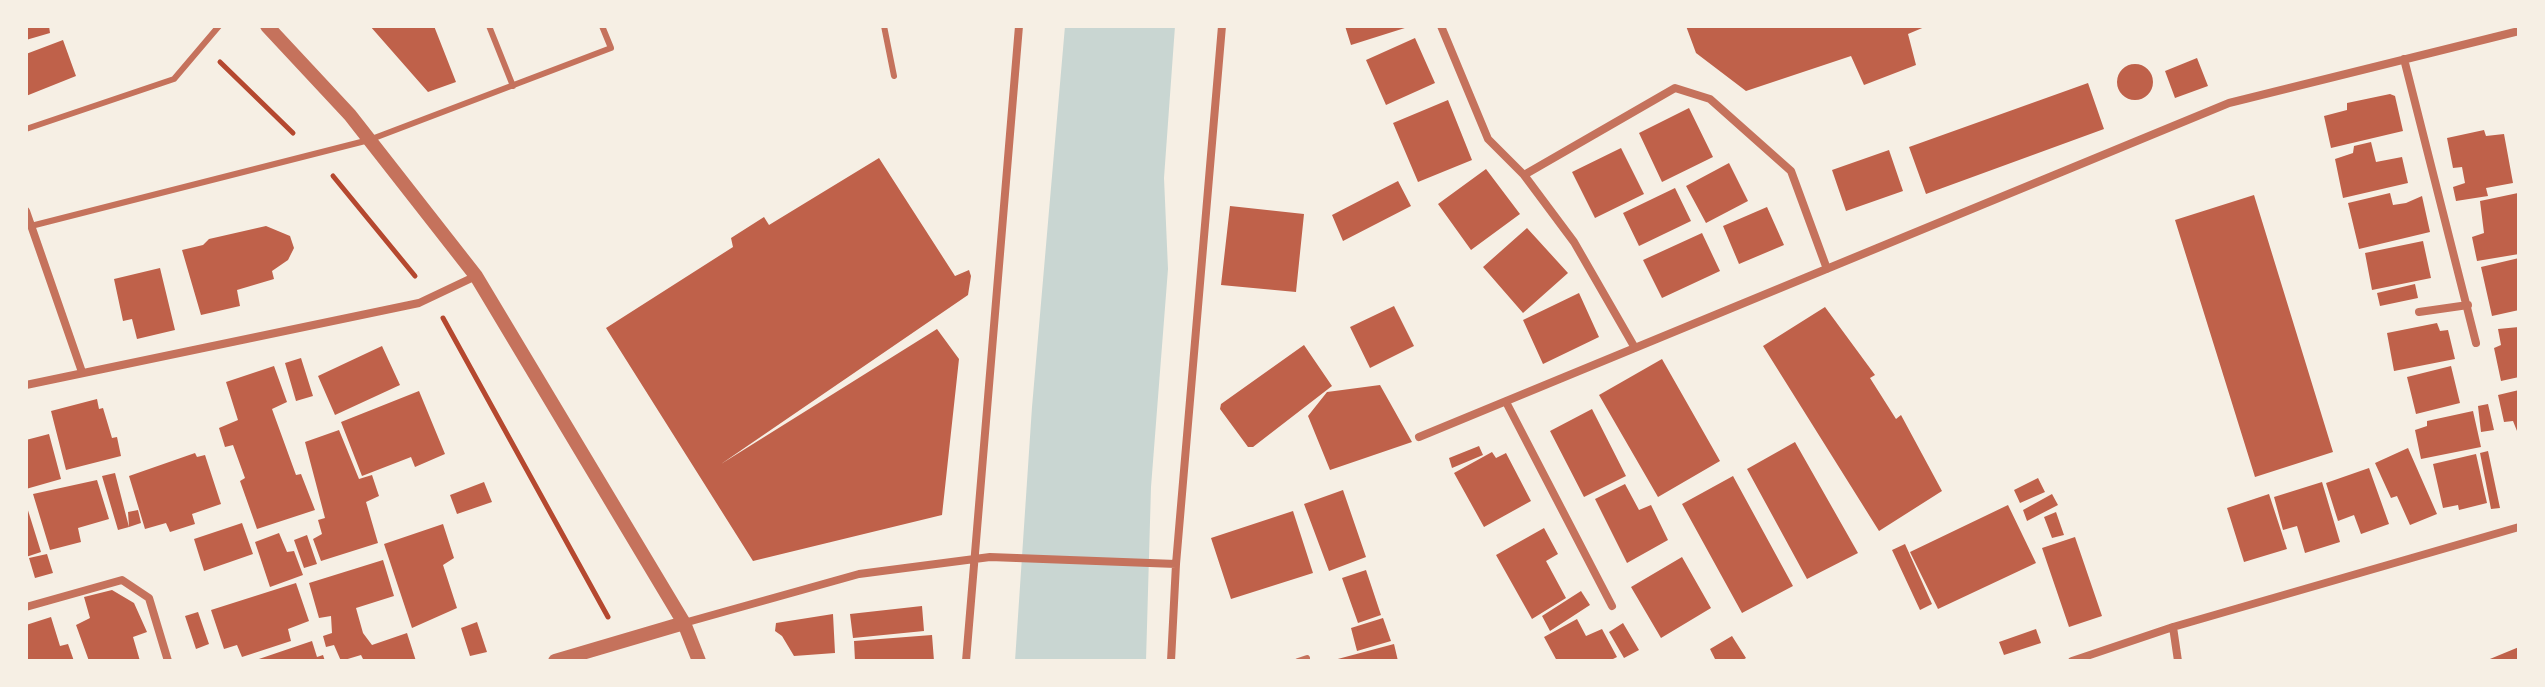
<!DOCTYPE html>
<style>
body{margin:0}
#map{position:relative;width:2545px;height:687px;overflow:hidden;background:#f6efe4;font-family:"Exo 2",sans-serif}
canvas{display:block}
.frame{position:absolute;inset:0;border:28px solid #f6efe4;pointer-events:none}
</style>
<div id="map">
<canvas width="2545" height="687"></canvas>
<div class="frame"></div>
</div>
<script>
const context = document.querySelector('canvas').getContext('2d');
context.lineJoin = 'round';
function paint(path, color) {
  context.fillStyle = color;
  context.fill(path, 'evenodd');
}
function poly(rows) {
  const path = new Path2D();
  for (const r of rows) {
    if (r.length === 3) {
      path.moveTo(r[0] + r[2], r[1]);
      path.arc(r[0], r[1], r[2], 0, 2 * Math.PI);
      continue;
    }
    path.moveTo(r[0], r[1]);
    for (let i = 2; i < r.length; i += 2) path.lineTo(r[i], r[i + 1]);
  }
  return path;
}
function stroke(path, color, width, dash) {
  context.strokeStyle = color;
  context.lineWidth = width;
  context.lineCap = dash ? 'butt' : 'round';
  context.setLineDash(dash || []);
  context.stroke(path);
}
paint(poly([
 [1065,26,1175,26,1164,178,1168,269,1151,487,1146,661,1015,661,1032,407]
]), '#c9d6d2');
paint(poly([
 [26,26,49,26,50,33,26,40],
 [370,26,434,26,456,82,428,92],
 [1345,26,1408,26,1408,27,1351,45],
 [1686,26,1927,26,1908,34,1916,65,1864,85,1851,56,1746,91,1696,53],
 [1415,38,1435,83,1386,105,1366,60],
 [63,40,76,76,26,96,26,54],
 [2197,58,2208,86,2175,98,2165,71],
 [2135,82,18],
 [2088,83,2104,129,1926,194,1909,147],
 [2390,94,2395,96,2403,131,2331,148,2324,116,2347,110,2347,103],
 [1448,100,1472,160,1418,182,1393,123],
 [1689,108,1713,157,1662,182,1639,133],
 [2484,130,2486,136,2504,134,2513,183,2486,188,2488,196,2456,201,2453,187,2465,183,2462,167,2453,168,2447,138],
 [2371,142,2376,162,2402,157,2408,183,2343,198,2335,159,2353,153,2354,146],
 [1621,148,1644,194,1595,218,1572,172],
 [1889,150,1903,191,1846,211,1832,170],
 [879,158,955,276,969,270,971,276,968,295,721,464,937,329,959,359,942,515,753,561,606,328,733,247,731,238,764,217,769,225],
 [1729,163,1748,201,1706,223,1686,186],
 [1486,169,1520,214,1471,250,1438,204],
 [1398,181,1411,206,1343,241,1332,215],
 [1675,188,1691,221,1639,246,1623,213],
 [2390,193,2393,205,2406,203,2422,196,2430,232,2359,249,2348,203],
 [2518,193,2519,254,2477,261,2472,237,2484,233,2480,201],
 [2254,195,2333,452,2255,477,2175,220],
 [1230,206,1304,214,1296,292,1221,285],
 [1767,207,1784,245,1739,264,1723,226],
 [266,226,290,236,294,248,288,260,272,271,274,279,237,290,240,306,201,315,182,250,203,245,209,239],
 [1527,228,1568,273,1523,313,1483,267],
 [1702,233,1720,271,1662,298,1643,260],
 [2423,241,2431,278,2372,290,2365,253],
 [2519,258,2519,310,2492,316,2481,267],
 [160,268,175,330,137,339,132,319,123,321,114,279],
 [2415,284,2418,298,2380,306,2377,293],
 [1579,293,1599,337,1543,364,1523,320],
 [1394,306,1414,346,1370,368,1350,327],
 [1825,307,1875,375,1870,378,1896,419,1901,415,1942,491,1879,531,1763,346],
 [2437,323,2440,331,2448,330,2455,359,2394,371,2387,333],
 [2519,327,2519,377,2501,381,2494,348,2501,345,2498,329],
 [1304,345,1332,386,1253,447,1248,447,1220,409,1221,404],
 [382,346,400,385,335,415,318,376],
 [301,358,313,396,296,401,285,363],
 [1662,359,1720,461,1658,497,1599,395],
 [274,366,287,402,272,409,296,475,301,474,315,510,257,529,240,481,245,478,233,445,225,447,219,428,238,420,226,382],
 [2451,366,2460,403,2416,414,2407,377],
 [1380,385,1412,442,1330,470,1308,416,1327,392],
 [2519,390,2519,436,2513,421,2504,422,2498,395],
 [419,391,445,454,415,467,411,457,362,476,341,422],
 [97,399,99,409,103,408,112,438,117,437,121,456,66,470,51,411],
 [2488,404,2494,430,2481,432,2478,406],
 [1592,409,1626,476,1584,497,1550,431],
 [2473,411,2481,447,2421,459,2415,430,2427,426,2427,421],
 [339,430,359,479,372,475,379,496,366,502,378,543,321,561,313,539,322,534,318,520,325,518,305,442],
 [49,434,61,479,26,489,26,440],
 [1795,442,1858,553,1807,579,1747,469],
 [1479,446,1483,455,1452,468,1449,458],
 [2408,448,2437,514,2410,525,2397,496,2391,498,2375,463],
 [2488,451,2500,508,2491,509,2480,453],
 [1492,452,1496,458,1506,453,1531,501,1484,527,1454,473],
 [195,453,197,457,205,455,221,504,192,514,195,524,170,532,166,523,145,529,129,476],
 [2476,454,2487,503,2459,510,2458,505,2443,508,2433,464],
 [2369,468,2389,524,2361,534,2354,515,2338,521,2326,483],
 [115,473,129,527,128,512,138,510,141,523,129,527,118,530,102,476],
 [1733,476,1793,586,1742,613,1682,504],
 [2038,478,2045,492,2020,503,2014,490],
 [97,480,109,519,78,528,81,542,50,550,33,494],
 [484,482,492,502,457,514,450,495],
 [2322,482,2340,542,2305,553,2297,526,2283,530,2274,497],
 [1625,484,1639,510,1651,505,1668,540,1627,563,1595,499],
 [1343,490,1366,557,1329,571,1304,504],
 [2052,494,2058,505,2027,521,2023,510],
 [2269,494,2287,549,2244,562,2227,508],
 [26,504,41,552,26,557],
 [2008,505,2036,563,1938,609,1910,552],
 [1293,511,1313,573,1231,599,1211,538],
 [2056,512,2064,535,2052,538,2044,517],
 [242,523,253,554,204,571,194,539],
 [443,524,454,558,443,565,457,608,412,628,384,544],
 [1544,528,1558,554,1546,561,1566,598,1532,619,1496,555],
 [279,533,287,552,294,551,303,575,270,587,255,542],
 [307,535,317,564,304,568,294,540],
 [2075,537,2102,616,2069,627,2042,548],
 [1905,544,1932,604,1920,610,1892,550],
 [47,554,53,573,35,578,29,558],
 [1682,557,1711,608,1661,638,1631,587],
 [383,560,394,596,356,608,363,633,372,645,407,633,416,661,364,661,361,655,341,661,334,645,326,647,323,636,332,633,331,616,319,618,309,583],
 [1366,570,1381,615,1358,623,1342,578],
 [296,583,309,621,288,629,291,641,242,657,237,645,224,649,211,610],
 [112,590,134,603,147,632,133,637,140,661,89,661,76,625,90,618,84,597],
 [1581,591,1590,605,1550,631,1542,616],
 [922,606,924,631,853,638,850,614],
 [198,612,209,644,196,649,185,616],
 [833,614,835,653,794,656,782,636,775,631,776,623],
 [51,617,60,646,68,644,74,661,26,661,26,625],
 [1383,618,1391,641,1357,651,1351,628],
 [1577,619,1586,636,1602,629,1617,657,1609,661,1557,661,1544,637],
 [477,622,487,652,470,656,461,628],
 [1623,623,1639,650,1624,658,1609,632],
 [2036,629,2041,643,2004,655,1999,642],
 [932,635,934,661,855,661,854,641],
 [1732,636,1746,658,1741,661,1716,661,1710,649],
 [312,641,317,657,323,655,325,661,253,661],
 [1394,644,1398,661,1334,661,1334,660],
 [2519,647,2519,661,2485,661]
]), '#bf614a');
stroke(poly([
 [220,62,293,133],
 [333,176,415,276],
 [443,318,608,617]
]), '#b5482f', 5);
stroke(poly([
 [489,26,513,86],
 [884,26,894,76],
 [26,129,174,79,219,26],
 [31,226,369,140,611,48,602,26],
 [1298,661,1307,658]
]), '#c5725c', 6);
stroke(poly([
 [1441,26,1488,139,1524,175,1574,242,1635,348],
 [2404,59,2476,343],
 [1524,175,1675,88,1710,99,1791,171,1827,269],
 [26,211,82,372],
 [2419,312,2468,305],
 [26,385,419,303,476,276],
 [1506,402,1612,606],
 [1419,437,2229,103,2519,31],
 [26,607,122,580,149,598,168,661],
 [684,623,859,574,990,557,1176,564],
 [2173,627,2178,661],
 [966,661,1019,26],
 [1171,661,1176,564,1222,26],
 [2072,661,2173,627,2519,527]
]), '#c5725c', 8);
stroke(poly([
 [267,26,350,115,476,276,684,623,699,661],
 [555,661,684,623]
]), '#c5725c', 14);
</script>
